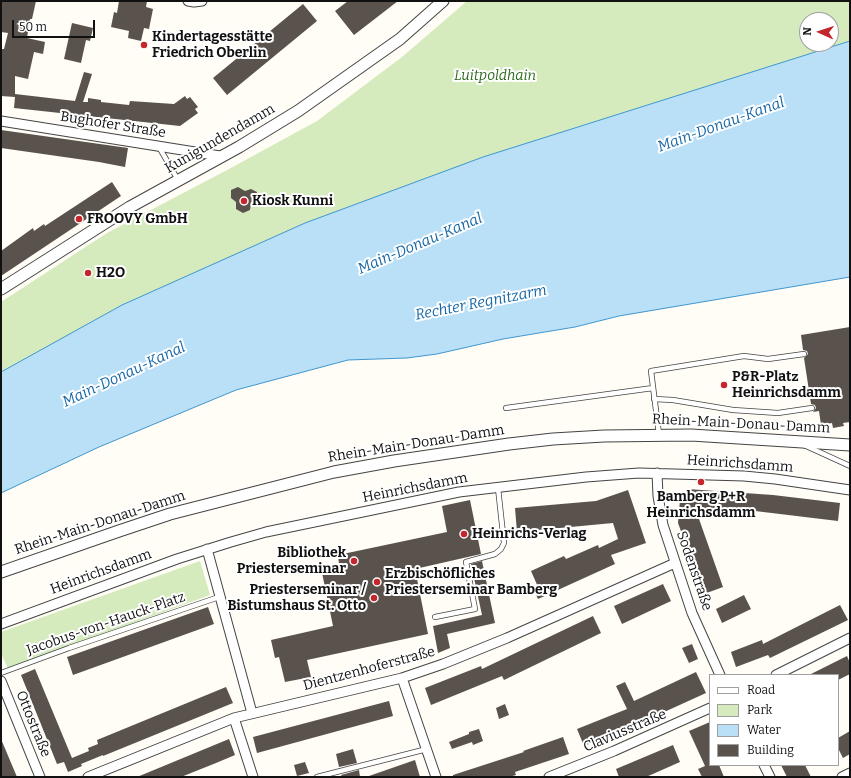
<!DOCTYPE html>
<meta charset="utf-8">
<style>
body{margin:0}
#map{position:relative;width:851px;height:778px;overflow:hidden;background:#fffdf5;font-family:Bitter,serif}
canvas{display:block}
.frame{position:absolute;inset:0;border:2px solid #111;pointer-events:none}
.legend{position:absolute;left:709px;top:674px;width:130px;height:92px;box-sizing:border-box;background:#fff;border:1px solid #a0a0a0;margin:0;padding:5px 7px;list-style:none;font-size:12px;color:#111}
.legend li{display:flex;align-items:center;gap:8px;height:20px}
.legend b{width:20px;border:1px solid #a0a0a0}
.north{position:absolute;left:799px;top:12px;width:40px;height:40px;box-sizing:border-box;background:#fff;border:1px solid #a0a0a0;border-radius:50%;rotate:273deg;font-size:11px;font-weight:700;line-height:16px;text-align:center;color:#111}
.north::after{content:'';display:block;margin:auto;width:14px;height:18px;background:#c4262e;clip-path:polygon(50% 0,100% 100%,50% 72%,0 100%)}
.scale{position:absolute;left:12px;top:20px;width:83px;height:18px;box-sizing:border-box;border:2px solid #111;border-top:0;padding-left:5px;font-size:12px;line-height:14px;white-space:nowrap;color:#111;-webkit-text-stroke:3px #fff;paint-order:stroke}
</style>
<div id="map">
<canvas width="851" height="778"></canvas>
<div class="frame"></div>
<ul class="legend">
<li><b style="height:5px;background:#fff"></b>Road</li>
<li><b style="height:11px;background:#d5ebbd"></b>Park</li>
<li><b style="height:11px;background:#b9e0f7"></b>Water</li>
<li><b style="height:11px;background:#5a524d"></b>Building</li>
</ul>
<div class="north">N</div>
<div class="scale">50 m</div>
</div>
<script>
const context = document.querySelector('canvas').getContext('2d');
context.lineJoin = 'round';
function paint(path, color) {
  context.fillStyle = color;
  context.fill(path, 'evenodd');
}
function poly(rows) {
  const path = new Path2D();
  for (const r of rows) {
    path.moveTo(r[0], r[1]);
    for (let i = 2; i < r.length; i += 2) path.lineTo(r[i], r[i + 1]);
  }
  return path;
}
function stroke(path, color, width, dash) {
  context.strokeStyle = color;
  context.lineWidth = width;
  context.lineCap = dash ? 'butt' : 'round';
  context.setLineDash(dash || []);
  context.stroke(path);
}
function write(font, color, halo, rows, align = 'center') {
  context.font = font + ' Bitter,serif';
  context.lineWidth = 4;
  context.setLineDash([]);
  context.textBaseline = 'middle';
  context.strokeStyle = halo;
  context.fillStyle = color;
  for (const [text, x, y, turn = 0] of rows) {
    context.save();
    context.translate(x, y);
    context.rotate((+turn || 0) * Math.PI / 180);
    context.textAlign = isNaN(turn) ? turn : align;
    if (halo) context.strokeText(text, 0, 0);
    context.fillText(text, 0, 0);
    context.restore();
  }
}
paint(poly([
 [467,1,850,1,850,41,483,157,1,372,1,302,107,233,229,169,317,121,402,57],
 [807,20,831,20,831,44,807,44],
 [200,561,210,595,8,669,1,653,1,632]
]), '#d5ebbd');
const water = poly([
 [850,41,850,277,619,316,575,327,503,339,437,354,407,358,348,360,236,390,99,447,1,493,1,372,122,305,305,223,483,157,850,41]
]);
paint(water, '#b9e0f7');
stroke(water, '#3f96cf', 1);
paint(poly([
 [1,1,36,1,32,19,30,19,27,38,45,42,43,54,34,52,28,79,15,76,15,96,15,94,75,101,84,72,92,74,83,102,88,102,88,98,101,100,101,102,129,105,130,101,174,104,185,96,187,99,190,97,198,107,195,109,198,113,180,126,14,108,15,97,1,96,1,49,4,49,8,33,1,32],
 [119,1,147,1,146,7,153,9,149,29,144,28,141,41,128,38,129,31,111,27,114,12,117,13],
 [348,1,398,1,354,35,335,11],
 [303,4,317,21,227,95,213,78],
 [72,23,93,28,90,41,86,40,81,63,64,59],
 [1,130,128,148,125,167,99,162,1,148],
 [112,182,121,196,1,276,1,251,33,228,34,231,44,224,45,226],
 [238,187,245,191,251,189,257,192,256,200,251,202,250,210,243,213,236,209,236,202,231,198,231,190],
 [850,327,850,422,843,423,844,426,833,428,832,423,821,425,819,411,813,412,816,408,815,405,811,404,804,358,808,354,807,351,803,350,801,335],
 [687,489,773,495,840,503,838,521,755,511,700,508,699,519,723,587,704,594,678,523,680,500,686,500],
 [628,490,646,543,611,555,615,564,538,599,534,590,538,587,531,571,564,556,566,559,598,545,599,548,618,539,613,523,517,532,515,508,596,501],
 [470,500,481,554,415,569,428,634,307,660,311,677,285,682,279,657,275,658,271,640,333,626,321,568,339,564,338,555,447,532,442,506],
 [482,561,495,623,447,634,450,648,438,653,433,626,482,615,471,564],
 [663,584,671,601,622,624,614,606],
 [744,595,751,609,722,623,716,609],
 [840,605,848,620,770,658,768,655,736,667,731,652,762,640,763,644],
 [208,607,214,624,73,675,67,657],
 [593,616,601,633,504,680,502,676,431,705,425,688,481,666,482,669],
 [692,644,698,659,689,663,682,648],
 [847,656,850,663,850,674,838,680,838,675,809,675],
 [35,669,72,758,89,751,88,748,98,744,97,740,226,687,233,703,103,756,103,755,81,764,82,766,68,772,64,762,57,764,21,675],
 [696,672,706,693,640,723,584,746,577,729,627,709,616,686,625,682,634,701],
 [389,701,393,716,257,753,253,737],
 [505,704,509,715,499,719,496,708],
 [710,722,710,765,719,765,724,777,702,777,698,769,705,766,689,731],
 [479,729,483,741,473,745,472,742,452,749,449,742,469,734,469,732],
 [850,731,850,754,843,758,838,748,838,738],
 [563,737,569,754,515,772,516,775,509,777,453,777,453,775,524,752,523,751],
 [1,739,17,777,1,777],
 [229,739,235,755,216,763,181,777,137,777],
 [673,745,680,762,646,777,619,777,616,769],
 [353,749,357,763,339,767,336,754],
 [415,760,420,777,369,777,369,776],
 [305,762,309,773,297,776,294,765],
 [781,765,805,765,811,777,787,777],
 [359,770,360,777,342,777,341,775]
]), '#5a524d');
const service = poly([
 [159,147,178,180],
 [654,399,673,400,733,410,778,413,812,408],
 [506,408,653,388],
 [659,434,651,371,744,356,768,359,804,354],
 [804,445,850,466],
 [435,617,475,609,466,562,495,554,501,549,504,543,498,488],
 [1,673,69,648,219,597],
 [317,777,427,749]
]);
const minor = poly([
 [188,1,194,2,202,1],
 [1,121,220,156],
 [657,473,658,496,663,525,692,613,720,675],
 [207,549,252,713],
 [1,624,177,559,231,542,266,532,459,492,586,477,639,473,744,476,775,479,850,490],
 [776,675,850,638],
 [402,678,436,777],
 [1,681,40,777],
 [234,718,253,777],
 [764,765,770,777],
 [88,777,234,718,402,678,443,664,507,638,675,563],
 [549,777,614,751,710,708],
 [842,777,850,773]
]);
const tertiary = poly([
 [1,289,130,207,239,147,298,111,400,39,443,1],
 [1,572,119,531,170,514,334,472,394,461,509,444,553,439,604,436,691,435,850,445]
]);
stroke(service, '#444', 6);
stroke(minor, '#444', 11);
stroke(tertiary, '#444', 13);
stroke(service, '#fff', 4.5);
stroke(minor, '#fff', 9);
stroke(tertiary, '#fff', 11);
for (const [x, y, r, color] of [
 [144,45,4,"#c4262e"],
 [244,201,4,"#c4262e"],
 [79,219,4,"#c4262e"],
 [88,273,4,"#c4262e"],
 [724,385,4,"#c4262e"],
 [701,482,4,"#c4262e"],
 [464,534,4,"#c4262e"],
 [354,561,4,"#c4262e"],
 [377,582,4,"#c4262e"],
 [374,598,4,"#c4262e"]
]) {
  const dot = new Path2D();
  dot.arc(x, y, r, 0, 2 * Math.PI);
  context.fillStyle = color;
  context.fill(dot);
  stroke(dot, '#fff', 1.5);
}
write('bold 14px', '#111', '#fff', [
 ["Kindertagesstätte",152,37],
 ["Friedrich Oberlin",152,53],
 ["Kiosk Kunni",252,201],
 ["FROOVY GmbH",87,219],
 ["H2O",96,273],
 ["P&R-Platz",732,377],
 ["Heinrichsdamm",732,393],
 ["Bamberg P+R",701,497,"center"],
 ["Heinrichsdamm",701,513,"center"],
 ["Heinrichs-Verlag",472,534],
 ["Bibliothek",346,553,"right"],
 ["Priesterseminar",346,569,"right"],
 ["Erzbischöfliches",385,574],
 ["Priesterseminar Bamberg",385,590],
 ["Priesterseminar /",366,590,"right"],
 ["Bistumshaus St. Otto",366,606,"right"]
], 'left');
write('italic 14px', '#2f6b1f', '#fff', [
 ["Luitpoldhain",495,76]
]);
write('14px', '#111', '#fff', [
 ["Bughofer Straße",113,125,9],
 ["Kunigundendamm",220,139,-30],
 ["Rhein-Main-Donau-Damm",741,424,3],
 ["Rhein-Main-Donau-Damm",416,444,-9],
 ["Heinrichsdamm",740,464,4],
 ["Heinrichsdamm",415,488,-11],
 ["Rhein-Main-Donau-Damm",100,523,-18],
 ["Sodenstraße",694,571,71],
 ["Heinrichsdamm",101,572,-20],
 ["Jacobus-von-Hauck-Platz",106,624,-19],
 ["Dientzenhoferstraße",369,669,-15],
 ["Ottostraße",33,724,68],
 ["Claviusstraße",625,731,-23]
]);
write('italic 15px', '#1768a6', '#fff', [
 ["Main-Donau-Kanal",721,125,-20],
 ["Main-Donau-Kanal",420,244,-23],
 ["Rechter Regnitzarm",481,303,-11],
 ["Main-Donau-Kanal",124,375,-25]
]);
</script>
